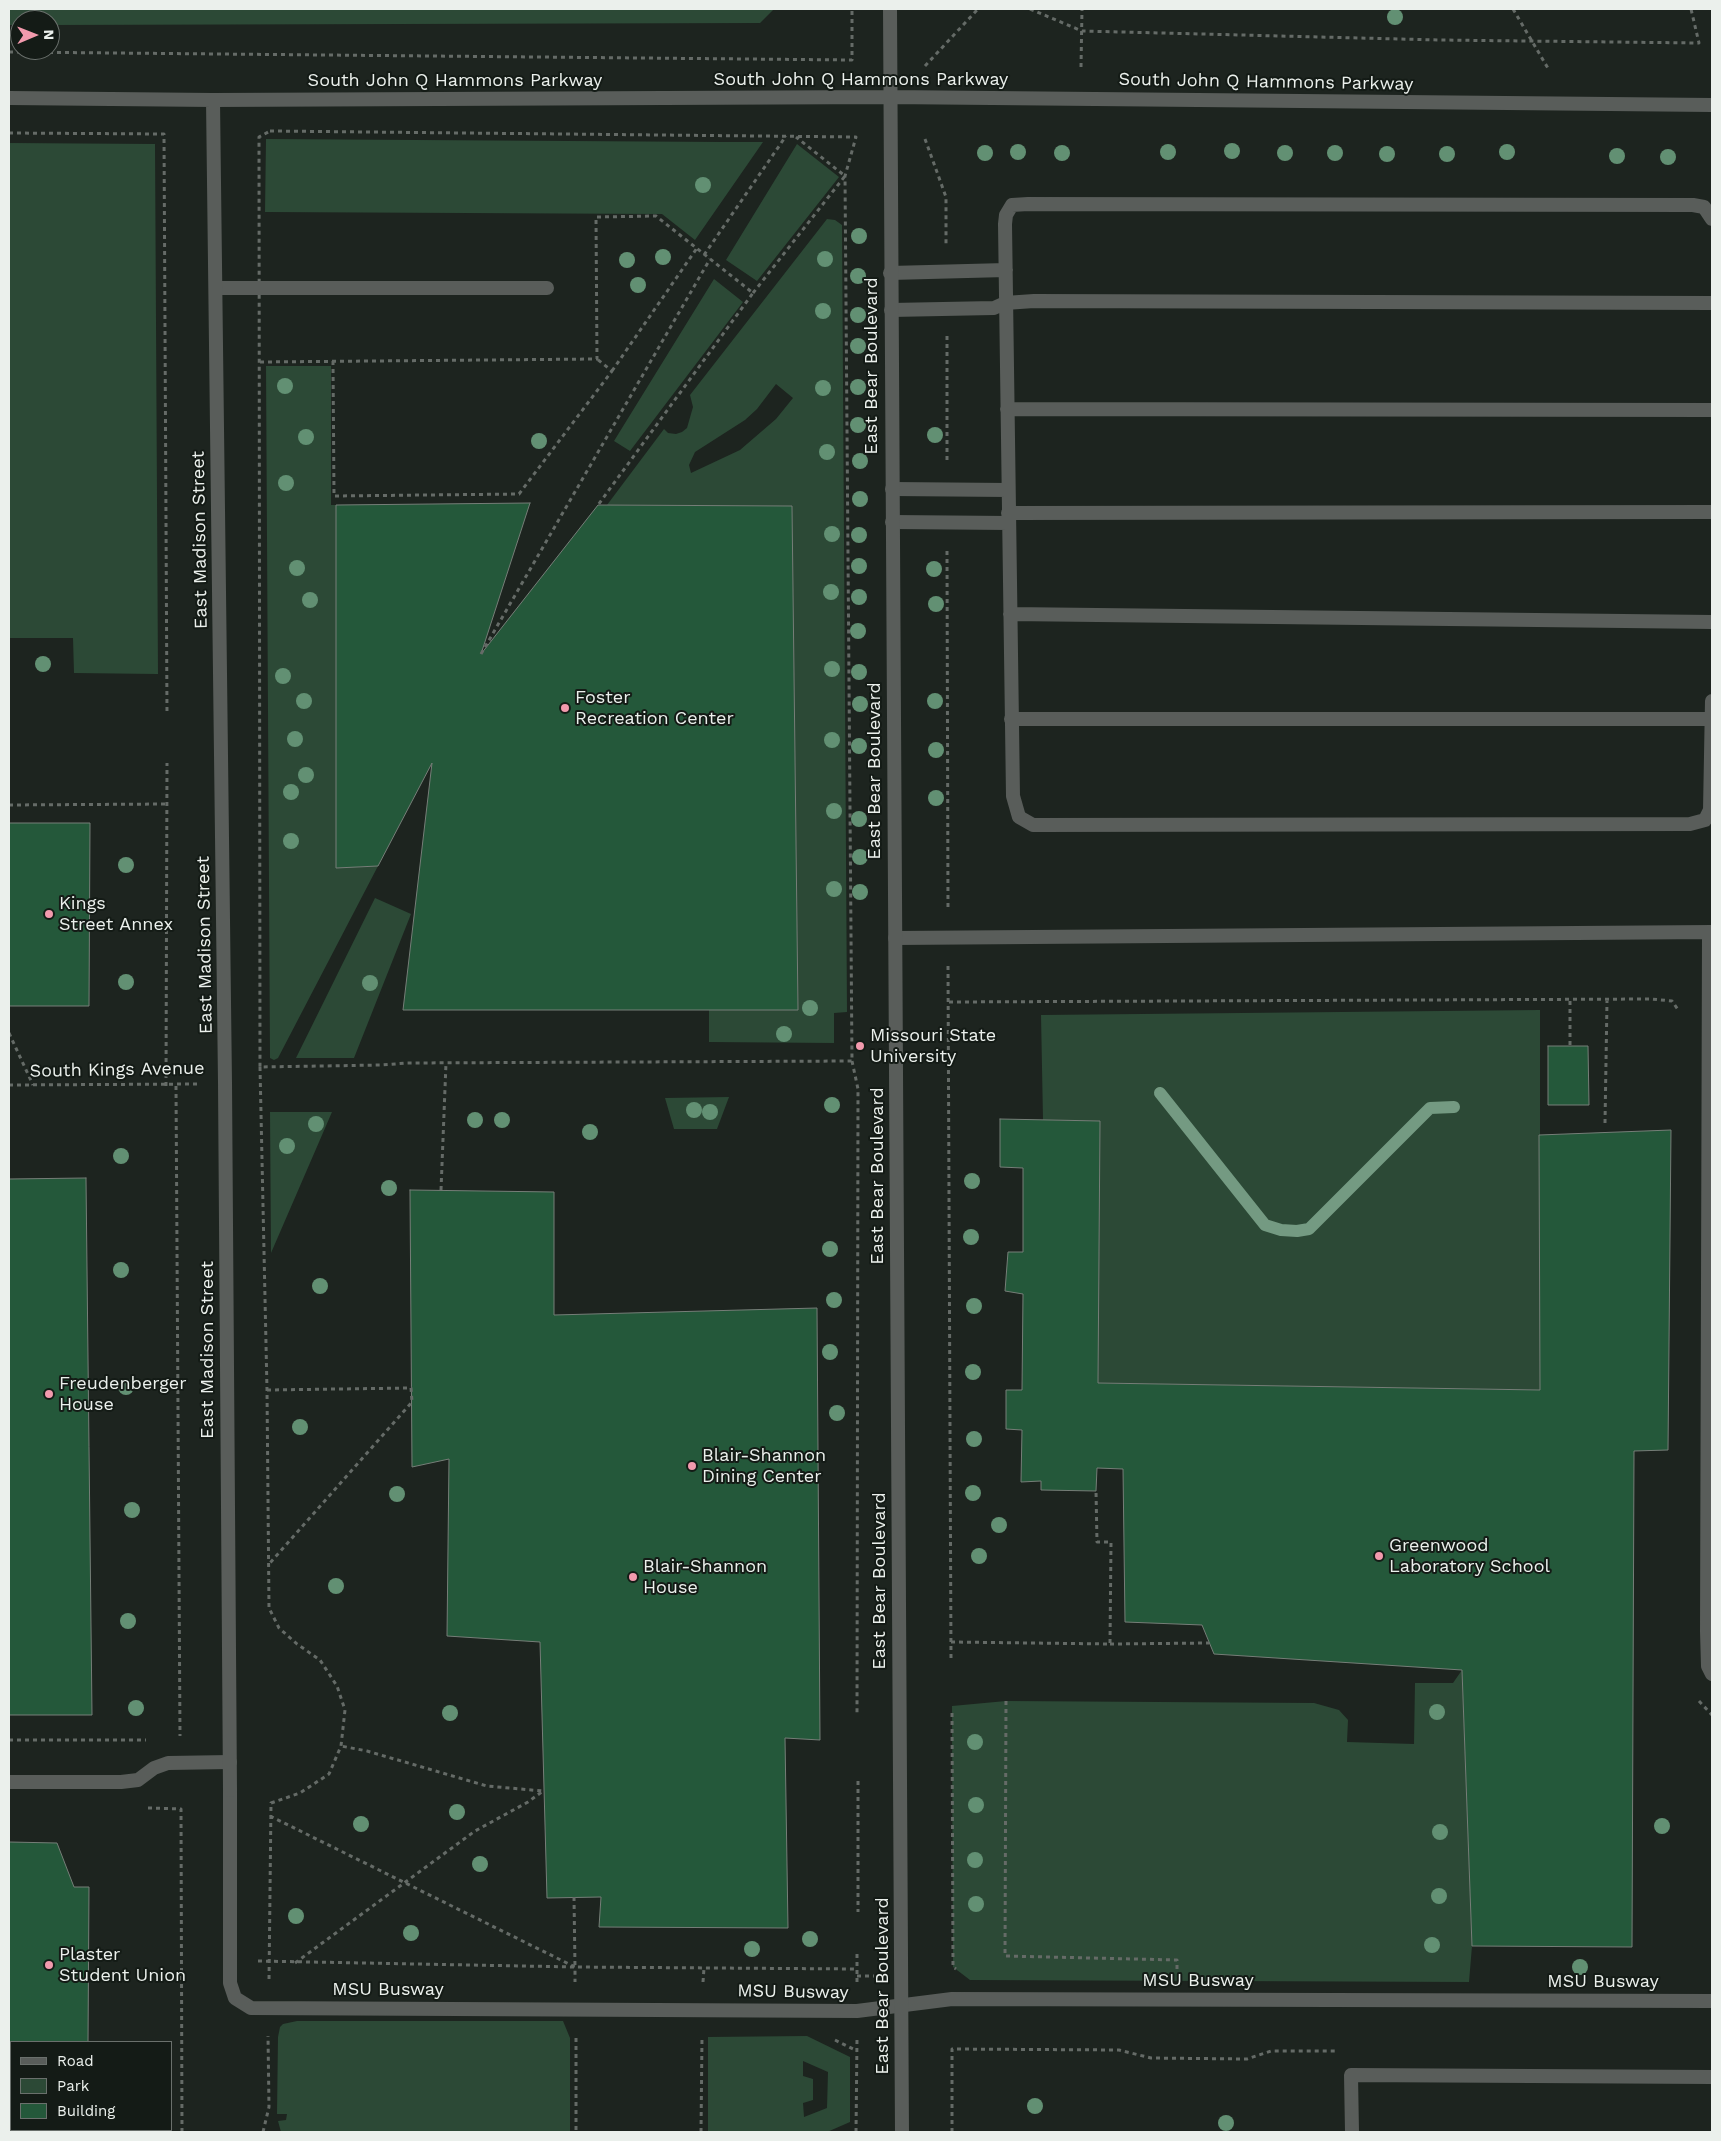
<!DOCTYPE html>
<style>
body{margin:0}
#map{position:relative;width:1721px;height:2141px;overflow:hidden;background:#1d241f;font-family:"Work Sans",sans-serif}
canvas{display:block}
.frame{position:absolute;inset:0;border:10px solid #ebf0ec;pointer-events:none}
.legend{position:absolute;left:10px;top:2041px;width:162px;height:90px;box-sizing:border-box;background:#141b16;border:1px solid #6a706c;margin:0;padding:6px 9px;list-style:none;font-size:15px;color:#ebf0ec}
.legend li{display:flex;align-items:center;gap:10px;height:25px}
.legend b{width:25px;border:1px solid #6a706c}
.north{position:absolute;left:10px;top:10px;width:50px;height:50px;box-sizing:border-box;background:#141b16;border:1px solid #6a706c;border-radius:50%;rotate:89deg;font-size:14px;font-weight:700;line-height:20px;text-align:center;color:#ebf0ec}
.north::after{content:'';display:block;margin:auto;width:18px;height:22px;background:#f29aad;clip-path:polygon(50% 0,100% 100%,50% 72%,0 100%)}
</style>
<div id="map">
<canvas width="1721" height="2141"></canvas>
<div class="frame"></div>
<ul class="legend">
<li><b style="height:6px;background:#595d5a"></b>Road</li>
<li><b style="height:14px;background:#2c4936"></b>Park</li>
<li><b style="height:14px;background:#24583a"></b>Building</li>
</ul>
<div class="north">N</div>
</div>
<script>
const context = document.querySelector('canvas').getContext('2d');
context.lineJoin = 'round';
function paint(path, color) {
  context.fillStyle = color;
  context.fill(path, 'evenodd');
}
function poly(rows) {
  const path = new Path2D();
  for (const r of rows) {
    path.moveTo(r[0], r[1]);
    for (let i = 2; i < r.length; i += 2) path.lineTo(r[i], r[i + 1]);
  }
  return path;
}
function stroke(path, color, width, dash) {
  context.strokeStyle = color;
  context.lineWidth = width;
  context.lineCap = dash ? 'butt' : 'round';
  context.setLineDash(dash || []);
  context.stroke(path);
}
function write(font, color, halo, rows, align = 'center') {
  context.font = font + ' "Work Sans",sans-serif';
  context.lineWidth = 4;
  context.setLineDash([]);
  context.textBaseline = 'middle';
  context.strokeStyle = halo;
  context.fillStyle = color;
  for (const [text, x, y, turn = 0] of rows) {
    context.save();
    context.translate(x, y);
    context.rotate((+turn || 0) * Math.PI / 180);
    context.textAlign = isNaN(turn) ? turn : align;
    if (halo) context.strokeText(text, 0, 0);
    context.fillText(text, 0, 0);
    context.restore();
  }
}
paint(poly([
 [9,9,774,9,760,23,50,25,50,20,20,20,20,25,9,25],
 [266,139,721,142,763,142,695,240,662,214,265,212],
 [9,143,155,144,158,674,74,673,73,638,9,638],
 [797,144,839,177,757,281,726,260],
 [827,219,835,220,842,225,847,1012,834,1013,834,1043,709,1042,709,1010,798,1010,792,506,607,505,664,429,668,433,676,434,682,432,687,428,693,407,690,395],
 [776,384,793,398,776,419,740,450,691,473,689,465,695,452,745,420,757,409],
 [714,279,743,302,630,451,614,441],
 [266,366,331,366,331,505,336,505,336,867,378,866,278,1058,274,1060,270,1058],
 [375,898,411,914,354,1058,296,1058],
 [1540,1010,1540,1390,1098,1383,1100,1121,1043,1120,1041,1015],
 [729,1097,717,1129,674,1129,665,1098],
 [270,1112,332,1112,271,1253],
 [1462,1670,1472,1946,1469,1982,970,1980,953,1967,952,1706,1006,1701,1314,1703,1339,1710,1348,1720,1347,1742,1414,1744,1415,1683,1453,1683],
 [297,2021,563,2021,570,2038,570,2132,281,2132,278,2121,286,2120,287,2114,277,2114,278,2037,280,2027,283,2024],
 [807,2036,850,2057,850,2122,827,2132,708,2132,708,2037],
 [803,2061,828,2072,827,2108,804,2117,803,2103,813,2100,813,2079,803,2076]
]), '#2c4936');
stroke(poly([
 [1160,1093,1265,1225,1281,1230,1297,1231,1309,1229,1430,1108,1454,1107]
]), '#749a82', 12);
const building = poly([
 [530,503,481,654,598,505,792,506,798,1010,403,1010,432,763,378,866,336,868,336,505,530,503],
 [9,823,90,823,89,1006,9,1006,9,823],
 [1548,1046,1588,1046,1589,1105,1548,1105,1548,1046],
 [1000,1119,1100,1121,1098,1383,1540,1390,1539,1135,1671,1130,1668,1450,1634,1451,1632,1947,1472,1946,1462,1670,1214,1654,1202,1625,1125,1622,1123,1469,1097,1468,1096,1491,1041,1490,1041,1481,1021,1482,1022,1430,1006,1429,1006,1390,1022,1390,1023,1294,1005,1291,1008,1252,1023,1252,1023,1168,1000,1167,1000,1119],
 [86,1178,92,1715,9,1715,9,1179,86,1178],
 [410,1190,554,1192,554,1315,817,1308,820,1740,785,1738,788,1928,599,1927,601,1897,547,1898,540,1642,447,1636,449,1459,412,1467,410,1190],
 [9,1842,57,1843,74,1887,89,1887,88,2042,11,2042,11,2130,61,2130,60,2132,9,2132,9,1842]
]);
paint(building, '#24583a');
stroke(building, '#767e78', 1);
stroke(poly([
 [1030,9,1082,31,1439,40,1699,43,1691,9],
 [1513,9,1549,70],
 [9,52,852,60,852,9],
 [925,66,978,9],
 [1081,67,1082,9],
 [270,131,856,137,845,176,852,1061,407,1063,382,1065,260,1067,259,137,270,131],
 [9,133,164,134,167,714],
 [925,139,946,197,946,244],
 [704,255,786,136],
 [753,293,845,176,796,137],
 [947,336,947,462],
 [333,361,334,496,519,494,612,371,597,359],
 [260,362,597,359,596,217,656,216,753,293,598,505],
 [612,371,697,248],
 [947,551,948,909],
 [481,654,710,259],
 [9,805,167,804],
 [948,966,951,1658],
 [1570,1001,1570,1046],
 [949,1002,1651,999,1672,1001,1679,1011],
 [9,1033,33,1085],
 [852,1061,858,1089,857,1716],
 [260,1067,267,1390,269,1608,279,1628,297,1644,320,1660,337,1686,345,1710,341,1746,329,1774,300,1793,271,1803,269,1981],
 [9,1085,197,1084],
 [166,1086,167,763],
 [176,1086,180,1736],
 [1605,1123,1607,1001],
 [441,1190,446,1063],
 [267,1390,411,1388,412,1402,269,1564],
 [951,1642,1110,1644,1111,1542,1097,1542,1096,1491],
 [1110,1644,1209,1643],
 [1006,1701,1005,1956,1177,1960,1177,1972],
 [1699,1701,1712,1715],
 [952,1713,953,1967,956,1969],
 [9,1740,146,1740],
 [858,1781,858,1912],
 [148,1808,181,1809,182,2132],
 [270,1816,575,1967,575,1982],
 [574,1897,575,1967],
 [258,1961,575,1967,857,1969],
 [295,1963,475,1831,528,1802,543,1791,487,1786,367,1751,341,1746],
 [857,1976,874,1976],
 [703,1982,704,1968],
 [857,1982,857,1950],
 [576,2038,576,2132],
 [835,2040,857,2051],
 [263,2132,269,2107,268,2036],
 [701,2132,702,2037],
 [856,2132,857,2039],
 [952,2132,952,2049,1119,2050,1151,2058,1247,2059,1271,2051,1337,2051]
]), '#656b67', 3, [4, 4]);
stroke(poly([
 [1712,219,1704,207,1693,205,1028,204,1012,205,1006,215,1005,224,1013,796,1019,817,1033,825,1690,824,1705,820,1710,810,1712,701],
 [890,273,1006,270],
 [216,288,547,288],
 [891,310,994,308,1005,303,1034,301,1712,303],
 [1007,409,1712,410],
 [892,489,1008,490],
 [1008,513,1712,512],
 [892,522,1009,523],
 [1010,614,1712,622],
 [1011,719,1712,719],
 [1709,932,1707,1631,1708,1666,1712,1674],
 [895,938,1712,932],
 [9,1782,121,1782,138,1780,154,1768,168,1763,230,1762],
 [230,1790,230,1983,235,1998,251,2008,857,2011,952,1999,1712,2001],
 [1352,2132,1351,2075,1712,2077]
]), '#595d5a', 14);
stroke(poly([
 [890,9,902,2132],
 [9,98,213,100,889,97,1712,105],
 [213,100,225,1082,230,1790]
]), '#595d5a', 14);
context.fillStyle = '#629073';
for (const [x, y] of [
 [1395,17],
 [1232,151],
 [1018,152],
 [1168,152],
 [1507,152],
 [985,153],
 [1062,153],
 [1285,153],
 [1335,153],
 [1387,154],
 [1447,154],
 [1617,156],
 [1668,157],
 [703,185],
 [859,236],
 [663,257],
 [825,259],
 [627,260],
 [858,276],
 [638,285],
 [823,311],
 [858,315],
 [858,346],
 [285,386],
 [858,387],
 [823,388],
 [858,425],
 [935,435],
 [306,437],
 [539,441],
 [827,452],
 [860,461],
 [286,483],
 [860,499],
 [832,534],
 [859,535],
 [859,566],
 [297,568],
 [934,569],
 [831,592],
 [859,597],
 [310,600],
 [936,604],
 [858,631],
 [43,664],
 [832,669],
 [859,672],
 [283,676],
 [304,701],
 [935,701],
 [860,704],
 [295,739],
 [832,740],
 [859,746],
 [936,750],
 [306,775],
 [291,792],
 [936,798],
 [834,811],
 [859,819],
 [291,841],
 [860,857],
 [126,865],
 [834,889],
 [860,892],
 [126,982],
 [370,983],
 [810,1008],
 [784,1034],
 [832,1105],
 [694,1110],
 [710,1112],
 [475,1120],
 [502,1120],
 [316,1124],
 [590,1132],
 [287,1146],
 [121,1156],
 [972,1181],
 [389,1188],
 [971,1237],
 [830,1249],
 [121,1270],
 [320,1286],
 [834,1300],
 [974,1306],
 [830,1352],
 [973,1372],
 [126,1387],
 [837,1413],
 [300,1427],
 [974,1439],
 [973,1493],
 [397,1494],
 [132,1510],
 [999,1525],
 [979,1556],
 [336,1586],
 [128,1621],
 [136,1708],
 [1437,1712],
 [450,1713],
 [975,1742],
 [976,1805],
 [457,1812],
 [361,1824],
 [1662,1826],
 [1440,1832],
 [975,1860],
 [480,1864],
 [1439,1896],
 [976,1904],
 [296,1916],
 [411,1933],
 [810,1939],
 [1432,1945],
 [752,1949],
 [1580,1967],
 [1035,2106],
 [1226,2123]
]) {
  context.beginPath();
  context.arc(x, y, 8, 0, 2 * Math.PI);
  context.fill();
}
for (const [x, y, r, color] of [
 [565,708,5,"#f29aad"],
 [49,914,5,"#f29aad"],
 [860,1046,5,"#f29aad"],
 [49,1394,5,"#f29aad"],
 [692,1466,5,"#f29aad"],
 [1379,1556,5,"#f29aad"],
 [633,1577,5,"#f29aad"],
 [49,1965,5,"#f29aad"]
]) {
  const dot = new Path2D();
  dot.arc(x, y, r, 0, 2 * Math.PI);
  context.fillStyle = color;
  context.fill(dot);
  stroke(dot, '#141b16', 2);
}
write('18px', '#ebf0ec', '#141b16', [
 ["South John Q Hammons Parkway",861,80],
 ["South John Q Hammons Parkway",455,81],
 ["South John Q Hammons Parkway",1266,82,1],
 ["East Bear Boulevard",872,366,-90],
 ["East Madison Street",200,540,-91],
 ["East Bear Boulevard",875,771,-90],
 ["East Madison Street",205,945,-91],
 ["South Kings Avenue",117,1070,-1],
 ["East Bear Boulevard",878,1176,-90],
 ["East Madison Street",208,1350,-90],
 ["East Bear Boulevard",880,1581,-90],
 ["MSU Busway",1198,1981],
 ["MSU Busway",1603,1982],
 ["East Bear Boulevard",883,1986,-90],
 ["MSU Busway",388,1990],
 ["MSU Busway",793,1992,1]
]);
write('18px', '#ebf0ec', '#141b16', [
 ["Foster",575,698],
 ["Recreation Center",575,719],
 ["Kings",59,904],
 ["Street Annex",59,925],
 ["Missouri State",870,1036],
 ["University",870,1057],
 ["Freudenberger",59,1384],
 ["House",59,1405],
 ["Blair-Shannon",702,1456],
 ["Dining Center",702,1477],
 ["Greenwood",1389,1546],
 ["Laboratory School",1389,1567],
 ["Blair-Shannon",643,1567],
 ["House",643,1588],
 ["Plaster",59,1955],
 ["Student Union",59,1976]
], 'left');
</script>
